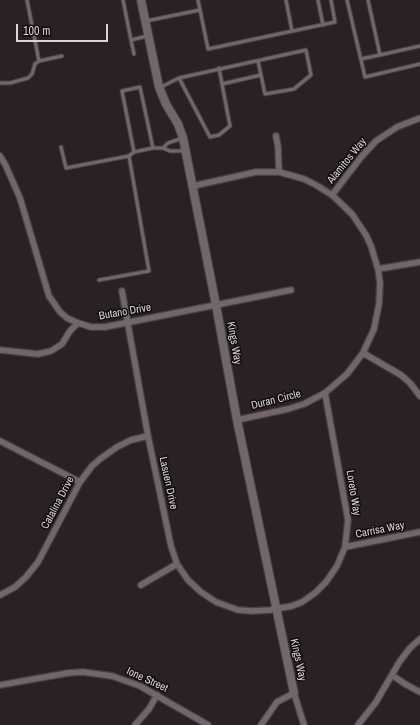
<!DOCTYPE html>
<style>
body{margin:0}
#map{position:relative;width:420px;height:725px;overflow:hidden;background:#2a2127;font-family:"Archivo Narrow",sans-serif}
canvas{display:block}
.scale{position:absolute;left:16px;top:24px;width:92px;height:18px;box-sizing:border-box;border:2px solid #dbd5d9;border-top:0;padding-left:5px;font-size:12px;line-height:14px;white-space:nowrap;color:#dbd5d9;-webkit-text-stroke:3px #100c0f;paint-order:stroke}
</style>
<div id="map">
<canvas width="420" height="725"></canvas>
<div class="scale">100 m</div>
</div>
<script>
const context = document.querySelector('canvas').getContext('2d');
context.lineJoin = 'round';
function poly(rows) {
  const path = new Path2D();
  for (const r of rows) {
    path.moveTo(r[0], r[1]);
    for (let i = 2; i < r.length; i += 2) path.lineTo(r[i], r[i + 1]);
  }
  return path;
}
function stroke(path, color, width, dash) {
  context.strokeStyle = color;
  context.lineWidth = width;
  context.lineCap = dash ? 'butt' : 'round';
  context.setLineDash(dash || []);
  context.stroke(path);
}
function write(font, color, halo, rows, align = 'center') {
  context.font = font + ' "Archivo Narrow",sans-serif';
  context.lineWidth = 3;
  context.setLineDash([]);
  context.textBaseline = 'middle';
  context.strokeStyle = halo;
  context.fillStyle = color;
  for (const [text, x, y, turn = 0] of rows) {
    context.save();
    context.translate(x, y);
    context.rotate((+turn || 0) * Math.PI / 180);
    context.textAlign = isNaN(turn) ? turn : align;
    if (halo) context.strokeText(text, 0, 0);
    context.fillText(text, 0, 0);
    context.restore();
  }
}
const lane = poly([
 [27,0,39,61,62,56],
 [123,0,131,40],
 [198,0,208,49,335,22,331,0],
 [286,0,292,31],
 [318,0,323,25],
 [347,0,365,77,420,64],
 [368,0,380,55,420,46],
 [146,21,200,10],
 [134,54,131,40,147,36],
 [361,59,380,55],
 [258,61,261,75],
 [219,68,222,84],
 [0,83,10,83,28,78,32,74,35,64,39,61],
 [161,87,179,78,306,50,311,75,294,89,265,94,261,75,222,84,230,126,219,135,210,137,179,78],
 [61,147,66,168,129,156,134,152,153,148,163,148,170,151,184,151],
 [163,148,168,143,183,138],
 [134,152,122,91,140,87,153,148],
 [99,280,149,271,129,156]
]);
const street = poly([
 [276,136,278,147,279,172],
 [0,156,5,164,20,198,49,296,60,312,67,318,78,323,91,327,105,327,291,290],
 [193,186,256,172,279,172,304,179,316,185,332,195,352,214,366,235,371,246,378,269,380,283,379,304,374,329,363,353,347,374,325,393,304,404,288,409,237,420],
 [332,195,362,156,376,141,397,127,420,118],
 [378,269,420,262],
 [122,291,148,436,171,546,177,564,188,580,201,592,216,602,238,610,252,611,270,610,292,606,302,602,315,593,326,582,337,566,345,547,348,520,325,393],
 [0,350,38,354,51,351,62,344,70,331,78,323],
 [363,353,401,375,410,383,420,396],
 [0,441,80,482],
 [345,547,420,532],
 [141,585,177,564],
 [0,595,15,587,26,577,38,562,80,482,92,466,100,459,117,447,131,440,148,436],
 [392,675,405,684,420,692],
 [0,685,68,673,83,672,112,676,140,686,208,725],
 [135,725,149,709,157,695],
 [261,725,277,702,294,693,304,725],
 [358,725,376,702,400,661,410,648,420,639]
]);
const secondary = poly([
 [141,0,159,87,166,104,178,124,183,138,216,305,237,420,294,693]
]);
stroke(lane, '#474044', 5);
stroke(street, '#474044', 8);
stroke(secondary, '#474044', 10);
stroke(lane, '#71666c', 3);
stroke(street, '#71666c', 5.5);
stroke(secondary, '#71666c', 8);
write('11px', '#dbd5d9', '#100c0f', [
 ["Alamitos Way",347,161,-51],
 ["Butano Drive",125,312,-10],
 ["Kings Way",234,343,80],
 ["Duran Circle",276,400,-14],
 ["Lasuen Drive",168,483,78],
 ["Loreto Way",353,493,81],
 ["Catalina Drive",58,503,-62],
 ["Carrisa Way",380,530,-11],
 ["Kings Way",298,660,78],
 ["Ione Street",147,680,25]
]);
</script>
